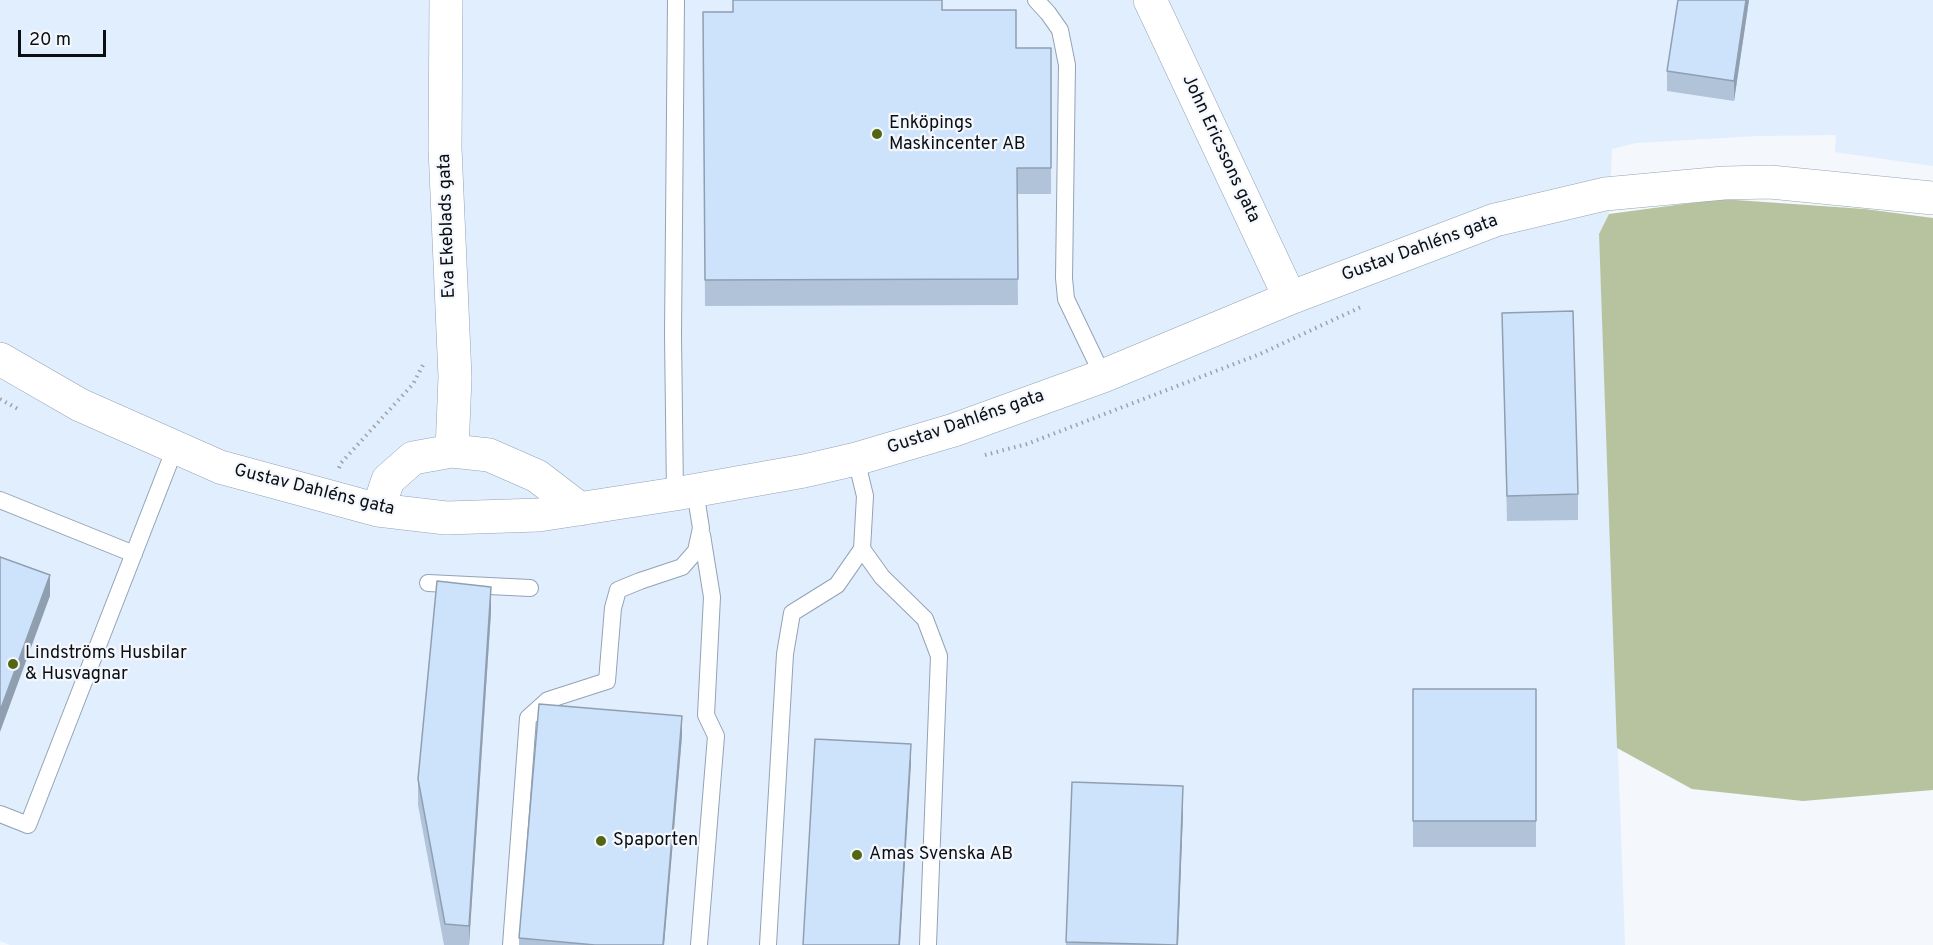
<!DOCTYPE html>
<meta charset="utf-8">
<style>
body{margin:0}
#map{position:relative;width:1933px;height:945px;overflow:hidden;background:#f4f7fb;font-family:Overpass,sans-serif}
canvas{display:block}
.scale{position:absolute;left:18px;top:30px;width:88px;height:27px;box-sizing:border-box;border:3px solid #0a0f16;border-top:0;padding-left:8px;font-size:18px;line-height:21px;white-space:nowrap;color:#0a0f16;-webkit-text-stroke:4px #f4f7fb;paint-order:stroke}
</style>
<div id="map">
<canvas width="1933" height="945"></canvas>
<div class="scale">20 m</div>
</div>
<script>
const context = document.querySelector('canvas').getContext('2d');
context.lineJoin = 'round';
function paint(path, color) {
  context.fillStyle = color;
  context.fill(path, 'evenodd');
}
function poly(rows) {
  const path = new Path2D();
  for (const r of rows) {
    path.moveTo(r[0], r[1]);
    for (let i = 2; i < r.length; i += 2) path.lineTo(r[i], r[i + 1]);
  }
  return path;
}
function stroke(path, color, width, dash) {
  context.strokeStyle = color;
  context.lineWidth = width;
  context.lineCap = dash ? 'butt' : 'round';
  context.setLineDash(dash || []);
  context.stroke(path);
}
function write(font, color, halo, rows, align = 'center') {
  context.font = font + ' Overpass,sans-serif';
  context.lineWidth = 4.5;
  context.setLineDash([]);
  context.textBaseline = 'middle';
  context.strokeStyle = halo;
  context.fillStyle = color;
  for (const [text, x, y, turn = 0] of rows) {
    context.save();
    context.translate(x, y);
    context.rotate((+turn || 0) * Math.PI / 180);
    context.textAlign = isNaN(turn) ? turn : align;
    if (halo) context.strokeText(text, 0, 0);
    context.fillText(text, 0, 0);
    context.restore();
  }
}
paint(poly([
 [0,0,1933,0,1933,166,1835,152,1836,135,1758,136,1636,143,1612,149,1609,214,1599,234,1625,945,10,945,0,941]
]), '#e1eefe');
paint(poly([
 [1721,199,1865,209,1933,218,1933,790,1803,801,1692,789,1617,748,1599,234,1609,214]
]), '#b7c39e');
const lane = poly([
 [1036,0,1048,13,1060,30,1067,65,1064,278,1066,299,1103,376],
 [675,494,673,335,676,0],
 [0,500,134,554],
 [862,549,882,577,925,619,939,656,928,945],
 [428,583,530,588],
 [0,814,28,825,175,448],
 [511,945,528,718,548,700,607,681,613,608,618,590,640,581,682,567,696,551,701,528,695,491],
 [699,945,716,736,706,715,712,597,702,535],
 [768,945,785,654,792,613,837,585,862,549,865,496,856,459]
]);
const street = poly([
 [446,0,445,148,455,377,452,451],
 [1150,0,1290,298],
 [0,359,80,405,220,467,378,510,446,518,539,515,675,494,804,471,856,459,954,430,1103,376,1290,298,1495,220,1605,194,1724,183,1770,182,1933,198],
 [378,510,388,480,413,458,452,451,489,455,537,476,580,509]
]);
stroke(lane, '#93a3b5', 18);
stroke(street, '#93a3b5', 34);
stroke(poly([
 [0,399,18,409],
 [985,455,1027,444,1260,354,1363,306],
 [339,468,341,463,413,384,423,365]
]), '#9ea2a7', 4, [1.5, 4.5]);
stroke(lane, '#fff', 16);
stroke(street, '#fff', 33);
paint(poly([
 [1678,0,1749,0,1734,101,1667,91,1667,71],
 [942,10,1016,48,1051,48,1051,194,1017,194,1018,305,705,306,703,12],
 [1502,313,1578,494,1578,520,1507,521],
 [491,612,469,945,444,945,418,805,418,779],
 [1413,689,1536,689,1536,847,1413,847],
 [682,736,664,945,519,945,519,938],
 [1072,782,1183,812,1178,945,1066,945]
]), '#b0c3d9');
paint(poly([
 [1746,0,1749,0,1734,101,1734,81],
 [50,575,50,596,0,732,0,711],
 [491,587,491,612,469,945,469,926],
 [682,716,682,736,664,945,663,945],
 [911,744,911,764,900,945,899,945],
 [1183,786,1183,812,1178,945,1177,945]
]), '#909fb0');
const building = poly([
 [733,0,942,0,942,10,1016,10,1016,48,1051,48,1051,168,1017,168,1018,279,705,280,703,12,733,12,733,0],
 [1678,0,1746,0,1734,81,1667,71,1678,0],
 [1573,311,1578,494,1507,496,1502,313,1573,311],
 [0,557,50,575,0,711,0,557],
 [437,581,491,587,469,926,445,924,418,779,437,581],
 [1413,689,1536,689,1536,821,1413,821,1413,689],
 [539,704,682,716,663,945,595,945,519,938,539,704],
 [815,739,911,744,899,945,803,945,815,739],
 [1072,782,1183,786,1177,945,1066,942,1072,782]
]);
paint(building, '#cde3fc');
stroke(building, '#909fb0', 1.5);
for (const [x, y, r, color] of [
 [877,134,6,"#536612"],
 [13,664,6,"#536612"],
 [601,841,6,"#536612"],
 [857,855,6,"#536612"]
]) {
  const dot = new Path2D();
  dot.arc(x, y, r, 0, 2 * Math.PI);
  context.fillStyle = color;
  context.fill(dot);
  stroke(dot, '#f4f7fb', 2);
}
write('18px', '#0a0f16', '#f4f7fb', [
 ["Enköpings",889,124],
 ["Maskincenter AB",889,145],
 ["Lindströms Husbilar",25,654],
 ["& Husvagnar",25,675],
 ["Spaporten",613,841],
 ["Amas Svenska AB",869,855]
], 'left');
write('18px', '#0a0f16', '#f4f7fb', [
 ["John Ericssons gata",1220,149,65],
 ["Eva Ekeblads gata",448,226,-92],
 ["Gustav Dahléns gata",1420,249,-20],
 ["Gustav Dahléns gata",966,423,-19],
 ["Gustav Dahléns gata",314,491,14]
]);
</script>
